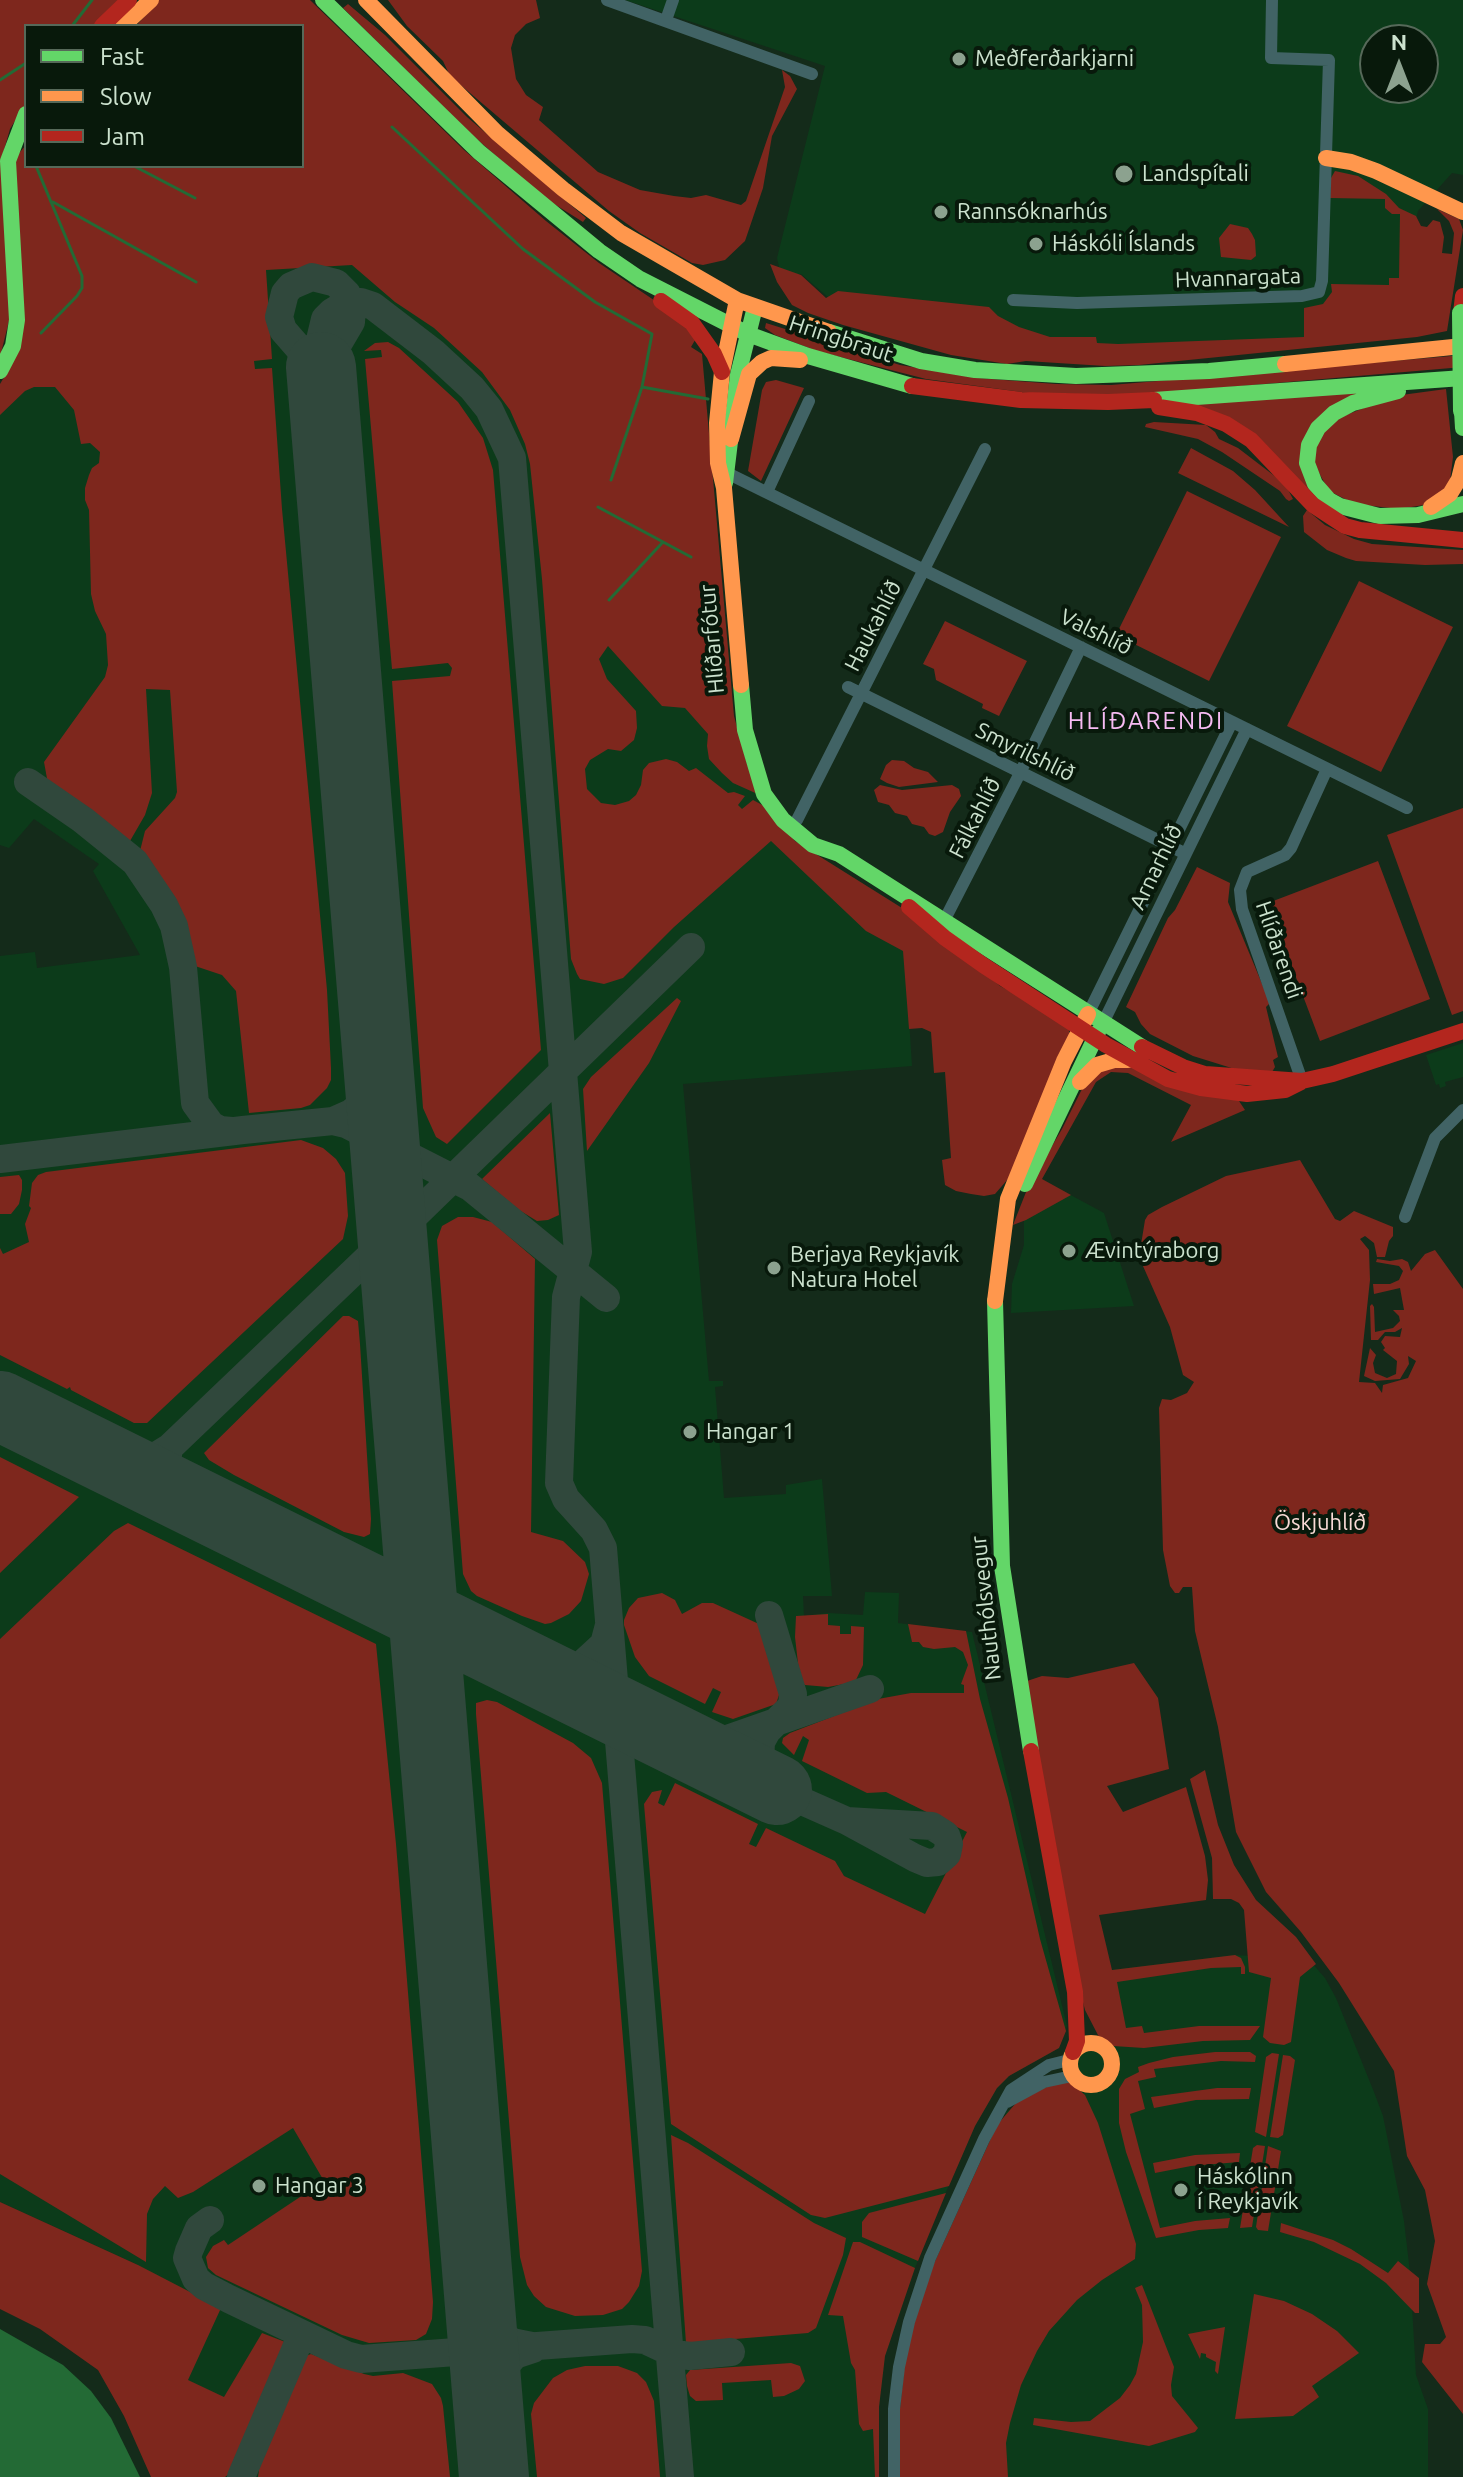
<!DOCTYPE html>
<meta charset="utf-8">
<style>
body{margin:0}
#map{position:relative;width:1463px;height:2477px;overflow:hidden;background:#142b1a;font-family:Ubuntu,sans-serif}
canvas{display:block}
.legend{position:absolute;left:24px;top:24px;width:280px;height:144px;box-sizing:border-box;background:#08190b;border:2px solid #566959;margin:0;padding:10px 14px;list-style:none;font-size:24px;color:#cce2ce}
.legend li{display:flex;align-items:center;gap:16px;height:40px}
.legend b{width:40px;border:2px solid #566959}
.north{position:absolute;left:1359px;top:24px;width:80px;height:80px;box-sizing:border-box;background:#08190b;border:2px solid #566959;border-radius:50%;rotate:0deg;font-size:22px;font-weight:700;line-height:32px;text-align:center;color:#cce2ce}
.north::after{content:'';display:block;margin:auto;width:28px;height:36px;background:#8ca28f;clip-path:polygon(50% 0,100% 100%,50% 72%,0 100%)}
</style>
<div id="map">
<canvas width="1463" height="2477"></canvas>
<ul class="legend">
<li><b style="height:10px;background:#63d668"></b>Fast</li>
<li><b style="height:10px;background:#ff974d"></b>Slow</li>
<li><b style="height:10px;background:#b3261e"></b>Jam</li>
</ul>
<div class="north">N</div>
</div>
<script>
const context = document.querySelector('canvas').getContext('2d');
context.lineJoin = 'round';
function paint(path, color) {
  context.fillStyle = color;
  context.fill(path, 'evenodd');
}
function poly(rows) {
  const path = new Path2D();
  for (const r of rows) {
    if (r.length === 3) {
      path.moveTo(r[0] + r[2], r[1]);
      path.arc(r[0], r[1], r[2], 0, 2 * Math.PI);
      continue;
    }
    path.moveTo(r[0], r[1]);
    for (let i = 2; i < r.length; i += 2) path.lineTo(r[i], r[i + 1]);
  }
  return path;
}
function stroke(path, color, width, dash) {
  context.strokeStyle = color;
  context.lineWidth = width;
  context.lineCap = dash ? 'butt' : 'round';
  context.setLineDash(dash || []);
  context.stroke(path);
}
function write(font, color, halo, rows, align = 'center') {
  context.font = font + ' Ubuntu,sans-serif';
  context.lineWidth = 8;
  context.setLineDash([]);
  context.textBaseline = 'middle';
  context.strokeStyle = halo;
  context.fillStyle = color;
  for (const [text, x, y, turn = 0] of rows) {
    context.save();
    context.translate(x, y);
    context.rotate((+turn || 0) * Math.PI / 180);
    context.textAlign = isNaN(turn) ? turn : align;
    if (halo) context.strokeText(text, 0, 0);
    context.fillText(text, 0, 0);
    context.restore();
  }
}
paint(poly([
 [625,0,1463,0,1463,175,1452,173,1418,211,1401,289,1305,342,1118,346,1051,338,829,298,801,274,787,277,779,267,777,258,825,66],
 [1375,40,1423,40,1423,88,1375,88],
 [26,166,302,166,597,288,702,354,734,716,747,764,768,808,795,841,902,908,912,1066,683,1084,709,1381,723,1381,723,1386,715,1387,724,1498,786,1494,786,1485,822,1479,832,1596,803,1596,804,1616,828,1613,863,1615,865,1592,899,1593,898,1623,972,1632,1067,2026,1059,2048,1009,2076,997,2088,975,2126,935,2217,915,2268,885,2356,879,2407,879,2477,183,2477,138,2265,0,2202,0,956,35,952,37,968,140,955,93,871,99,864,34,819,9,848,0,845,0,396,6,391],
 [1463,1043,1463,1077,1445,1082,1446,1086,1440,1088,1439,1084,1436,1085,1426,1055],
 [1041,1179,1104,1213,1134,1306,1011,1313,1012,1284,1024,1245,1024,1215],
 [1235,1955,1292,1958,1311,1962,1325,1978,1336,1998,1374,2092,1383,2116,1404,2221,1410,2272,1416,2375,1428,2409,1428,2477,900,2477,1006,2112,1070,2071,1069,2066,1084,2044,1098,2044,1110,2039,1112,1970]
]), '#0c3b1a');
paint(poly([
 [0,0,123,0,98,26,26,26,26,103,10,129,2,157,12,309,0,357],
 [159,0,310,0,464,150,546,221,599,263,676,315,698,335,691,347,702,354,734,716,747,764,762,796,733,783,722,773,709,759,707,746,708,734,685,708,662,706,608,646,599,659,607,679,636,711,637,728,634,740,621,751,608,749,590,760,585,769,587,789,601,803,615,805,629,801,636,795,641,785,643,770,649,763,666,759,677,762,689,771,696,768,728,793,734,792,745,796,738,805,742,809,753,800,768,808,795,841,902,908,1000,986,1067,1022,1071,1040,1008,1179,995,1194,984,1196,971,1194,956,1191,945,1185,942,1160,951,1158,945,1072,934,1073,931,1032,922,1028,909,1029,903,951,866,931,771,841,674,927,623,978,604,984,580,979,577,974,571,959,542,579,530,464,525,444,510,410,482,372,434,328,395,302,352,265,266,270,272,359,254,361,255,369,272,368,282,509,327,990,331,1068,331,1080,327,1088,310,1105,301,1108,249,1113,236,991,222,975,192,965,186,933,175,906,140,851,145,831,175,798,177,792,170,690,146,689,152,793,145,815,130,841,48,784,44,762,105,677,108,665,106,634,95,611,91,594,89,510,85,500,85,488,89,475,92,468,99,463,100,452,90,443,81,444,74,410,55,387,34,387,25,391,0,415,0,384,9,369,15,158,26,145,26,166,302,166,302,26,136,26],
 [388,0,536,0,540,18,526,24,515,35,511,48,516,79,526,95,543,107,539,120,598,172,640,190,674,196,691,198,706,195,741,205,746,201,785,87,782,70,790,76,797,89,772,136,763,188,745,241,725,260,703,265,692,263,640,233,609,211,450,76,443,61,407,26],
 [348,4,385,35,467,117,586,218,583,222,543,197,470,133,343,8],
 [1335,171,1358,176,1386,194,1399,208,1416,216,1421,226,1427,227,1433,220,1440,222,1444,237,1442,253,1452,254,1454,233,1449,221,1437,209,1459,219,1463,230,1447,331,1417,337,1139,365,1105,366,1026,361,1007,364,951,355,843,325,808,313,792,305,777,282,770,264,801,275,826,298,838,291,989,307,998,316,1019,327,1050,337,1096,337,1097,343,1118,344,1304,337,1304,308,1323,304,1332,292,1331,284,1389,285,1389,278,1399,278,1400,214,1392,214,1385,208,1385,199,1330,198,1331,178],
 [1230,224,1248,228,1252,234,1255,240,1256,256,1251,260,1221,257,1219,238],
 [766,323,900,365,978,378,1056,384,1111,385,1463,355,1463,367,1136,395,1029,393,926,379,817,351,775,335,765,328],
 [388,342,399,348,458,402,483,438,493,470,541,1050,447,1144,436,1137,423,1108,392,681,450,676,452,668,448,663,392,669,365,359,382,357,381,350,364,351,375,343],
 [776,380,804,388,761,481,748,471,762,390,766,382],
 [1396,386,1314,424,1311,491,1295,477,1187,405],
 [1446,389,1453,457,1449,489,1430,504,1399,509,1355,504,1329,491,1313,462,1315,444,1331,421,1394,396],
 [1154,422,1206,425,1215,432,1219,439,1238,448,1285,484,1293,499,1289,501,1286,499,1280,491,1222,452,1198,439,1145,427,1146,424],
 [1191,448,1233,471,1255,490,1289,527,1178,473],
 [1187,491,1281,537,1209,681,1116,635],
 [1307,510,1325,525,1354,539,1372,544,1463,550,1463,564,1425,565,1356,561,1346,558,1327,550,1304,532,1303,516],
 [1359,581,1453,627,1381,772,1287,726],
 [945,621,1027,661,999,716,982,708,983,704,936,680,934,669,923,664],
 [892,760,904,761,914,768,928,772,938,782,899,787,887,783,880,779,886,765],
 [880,785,902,790,952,785,959,789,961,796,950,812,943,832,935,836,929,834,924,827,912,824,907,816,895,813,889,805,878,802,874,790],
 [1463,808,1463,1011,1452,1015,1387,835],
 [1378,861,1430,999,1320,1041,1268,903],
 [1197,867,1230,883,1228,902,1270,1003,1266,1007,1278,1057,1273,1060,1275,1067,1272,1072,1238,1070,1193,1056,1150,1034,1141,1024,1135,1012,1126,1007,1168,918,1175,910],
 [677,998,681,1001,649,1063,587,1151,583,1089,591,1077],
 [1117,1063,1237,1098,1245,1110,1171,1142,1191,1105,1128,1073,1111,1072,1096,1082,1042,1179,1071,1195,1026,1220,1013,1225,1028,1187,1062,1129,1083,1087,1101,1068],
 [550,1113,559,1215,548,1220,537,1221,519,1210,482,1179],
 [301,1140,323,1148,336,1159,345,1173,348,1216,343,1239,147,1423,134,1423,71,1390,70,1387,67,1389,0,1355,0,1248,3,1254,29,1242,25,1224,31,1208,29,1206,32,1183,38,1175,46,1172],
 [1300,1160,1335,1219,1340,1221,1354,1211,1393,1227,1393,1236,1389,1241,1385,1257,1377,1257,1374,1243,1365,1236,1360,1239,1369,1250,1370,1280,1359,1382,1375,1383,1382,1393,1383,1385,1408,1378,1416,1361,1408,1356,1409,1364,1400,1379,1375,1381,1364,1376,1370,1348,1376,1355,1373,1363,1375,1373,1387,1378,1396,1374,1397,1361,1383,1350,1385,1348,1381,1342,1385,1336,1400,1337,1402,1328,1395,1332,1385,1332,1378,1340,1371,1340,1370,1306,1372,1304,1374,1307,1375,1332,1393,1328,1400,1321,1399,1316,1393,1310,1404,1310,1400,1288,1374,1294,1373,1284,1390,1284,1399,1280,1403,1271,1399,1266,1376,1262,1377,1259,1390,1261,1402,1259,1408,1262,1411,1271,1425,1254,1435,1250,1463,1289,1463,2414,1422,2362,1425,2344,1440,2344,1446,2337,1427,2284,1435,2241,1425,2190,1407,2156,1394,2071,1339,1983,1301,1932,1266,1892,1236,1832,1218,1727,1195,1631,1192,1587,1183,1587,1179,1593,1175,1593,1170,1586,1163,1550,1159,1408,1162,1399,1171,1400,1187,1393,1194,1382,1183,1375,1170,1327,1139,1257,1145,1220,1148,1215,1162,1207,1226,1176],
 [19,1175,22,1180,22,1190,19,1204,11,1214,0,1214,0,1177],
 [458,1217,473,1217,492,1222,535,1259,531,1532,563,1541,585,1562,589,1574,581,1601,569,1614,551,1623,545,1624,522,1616,477,1596,471,1591,463,1574,437,1240,442,1226],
 [343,1316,349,1316,358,1321,360,1344,371,1519,370,1534,364,1537,344,1532,234,1475,209,1460,204,1453],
 [0,1457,79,1497,0,1573],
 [128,1523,376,1644,396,1844,433,2302,432,2319,426,2334,416,2340,369,2343,342,2335,216,2275,208,2268,206,2257,213,2246,224,2240,228,2245,324,2181,293,2128,193,2192,178,2198,165,2186,153,2199,147,2214,146,2262,0,2174,0,1639,114,1531],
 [662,1593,675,1600,682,1614,702,1603,713,1603,759,1624,777,1670,779,1695,776,1704,733,1719,712,1712,721,1692,713,1688,705,1704,649,1676,635,1657,624,1625,624,1620,629,1608,638,1598],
 [1013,1612,1027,1681,1042,1676,1068,1678,1134,1663,1158,1698,1169,1769,1107,1786,1123,1812,1186,1787,1205,1856,1208,1880,1206,1900,1099,1915,1112,1970,1235,1955,1241,1958,1245,1967,1245,1974,1241,1974,1241,1967,1211,1968,1117,1982,1126,2028,1142,2026,1144,2033,1199,2026,1260,2026,1250,2040,1203,2041,1144,2048,1113,2046,1099,2037,1085,2010,1080,1990],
 [828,1614,828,1625,840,1626,840,1634,851,1634,851,1626,864,1627,863,1665,855,1682,828,1687,805,1685,800,1681,795,1637,796,1616],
 [908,1624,966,1631,980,1699,1008,1798,1040,1939,1066,2031,1059,2048,1009,2076,997,2088,975,2126,949,2186,825,2218,811,2215,671,2124,644,1804,652,1792,662,1790,658,1803,664,1806,675,1783,758,1824,749,1844,756,1847,766,1828,835,1861,844,1876,925,1914,967,1832,886,1792,867,1793,802,1761,809,1740,803,1736,794,1755,782,1743,783,1738,790,1733,878,1699,911,1693,964,1693,964,1685,961,1684,968,1665,963,1652,955,1647,934,1649,923,1647,919,1642,912,1642],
 [487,1700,497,1702,573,1743,591,1758,602,1783,642,2271,639,2286,629,2302,622,2309,603,2315,575,2316,546,2307,534,2296,527,2285,520,2257,476,1714,476,1703],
 [1205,1770,1218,1825,1234,1865,1256,1900,1296,1937,1316,1964,1300,1977,1291,2042,1284,2045,1270,2043,1263,2037,1271,1978,1249,1972,1244,1910,1239,1903,1231,1899,1213,1899,1212,1858,1190,1779],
 [1215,2052,1250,2052,1256,2056,1255,2062,1221,2061,1154,2069,1156,2077,1138,2081,1145,2109,1130,2114,1160,2228,1195,2221,1230,2218,1228,2228,1199,2230,1156,2238,1126,2152,1119,2123,1119,2089,1125,2079,1139,2072,1138,2067,1149,2063,1173,2057],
 [1272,2053,1279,2054,1266,2137,1255,2132,1266,2057],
 [1283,2055,1290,2056,1295,2060,1283,2135,1278,2138,1270,2137],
 [1069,2081,1085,2095,1098,2123,1136,2244,1135,2259,1102,2280,1077,2300,1049,2331,1037,2351,1021,2385,1010,2423,1006,2443,1008,2477,900,2477,900,2408,905,2361,912,2330,931,2270,997,2125,1016,2103,1036,2090],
 [1217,2088,1251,2088,1249,2099,1196,2100,1154,2108,1151,2097],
 [671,2135,688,2143,814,2223,846,2238,843,2255,816,2328,808,2333,686,2343],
 [1257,2145,1265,2146,1252,2227,1240,2228,1253,2148],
 [1268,2146,1281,2151,1268,2231,1258,2230,1256,2227],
 [1240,2153,1239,2162,1191,2166,1155,2173,1153,2163,1195,2155],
 [946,2193,918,2261,862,2237,862,2222,869,2213],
 [0,2202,138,2265,221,2308,188,2380,224,2397,262,2333,293,2345,294,2351,249,2458,225,2477,151,2477,124,2416,98,2370,40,2329,0,2309],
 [1281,2223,1333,2240,1351,2249,1388,2273,1398,2261,1419,2278,1419,2313,1415,2313,1386,2283,1360,2264,1314,2242,1280,2232],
 [853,2242,860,2242,915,2268,885,2356,879,2407,879,2477,875,2477,873,2429,863,2431,859,2424,855,2370,851,2363,843,2316,828,2315],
 [1142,2285,1174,2367,1171,2385,1172,2396,1198,2428,1195,2432,1149,2446,1033,2425,1034,2418,1071,2422,1090,2421,1120,2398,1130,2385,1136,2374,1143,2342,1142,2305,1135,2288],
 [1254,2294,1284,2301,1312,2314,1337,2331,1359,2353,1312,2386,1319,2397,1293,2416,1235,2419],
 [1225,2327,1218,2374,1215,2371,1216,2362,1206,2357,1206,2354,1201,2353,1200,2359,1188,2334],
 [311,2354,364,2374,373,2376,403,2373,432,2384,441,2398,443,2406,450,2477,258,2477,260,2462,300,2363,303,2357],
 [791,2363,800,2366,805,2381,799,2389,784,2396,773,2397,771,2380,722,2383,723,2400,696,2401,690,2396,687,2386,686,2375,690,2370],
 [585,2366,618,2366,637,2373,646,2382,654,2401,660,2477,537,2477,531,2414,534,2403,553,2378,567,2370]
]), '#7e271d');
paint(poly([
 [0,2329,63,2365,91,2391,111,2418,140,2477,0,2477]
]), '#236a35');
stroke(poly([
 [72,26,92,0],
 [0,80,26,63],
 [392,127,523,249,595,302,652,334,642,387,611,480],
 [36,166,82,276,82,288,77,296,41,333],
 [134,166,195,198],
 [53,202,196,282],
 [642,387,708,399],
 [598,507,691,557],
 [609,600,663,542]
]), '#236a35', 3);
stroke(poly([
 [321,367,320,340,325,319,332,312,347,303,361,302,373,306,433,352,472,388,489,409,512,458,578,1252,566,1297,559,1483,566,1499,594,1530,603,1548,680,2477],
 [324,398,324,394,325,377,331,356,351,322,352,307,347,294,336,283,312,277,291,286,285,293,279,317,283,330,310,361,324,394],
 [28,782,83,820,135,862,164,905,174,926,183,967,195,1103,211,1125,220,1130,232,1131],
 [381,1093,389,1131,399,1147,406,1151],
 [333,1121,351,1113,361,1105,369,1093,378,1067],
 [364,1132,381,1153,387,1172],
 [0,1159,243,1130,333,1121,346,1124,470,1187,606,1298],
 [397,1287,399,1240,410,1220,691,947],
 [169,1448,166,1467,168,1481,174,1492],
 [120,1466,134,1467,143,1464,169,1448,371,1255,382,1241,391,1215],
 [769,1615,793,1694,792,1706,767,1731,761,1742,760,1763,765,1776,777,1790,847,1821,915,1858,927,1863,938,1862,947,1854,949,1844,946,1835,932,1826,847,1821],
 [532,1669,554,1672,579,1667,604,1644,609,1625],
 [616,1689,627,1709,639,1720,672,1738,694,1745,713,1744,870,1689],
 [210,2220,199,2228,189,2251,187,2258,196,2279,204,2286,229,2299,346,2355,361,2359,632,2339,645,2340,675,2354,690,2356,731,2352],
 [478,2283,483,2306,498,2332,512,2342,532,2346],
 [490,2430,493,2384,499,2373,515,2355,533,2349],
 [241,2477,302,2334]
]), '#30483c', 28);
stroke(poly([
 [321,367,494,2477],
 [0,1406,777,1790]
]), '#30483c', 70);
stroke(poly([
 [607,0,812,74],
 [666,20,673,0],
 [1013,300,1077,303,1302,296,1319,292,1322,281,1329,60,1271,58,1272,0],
 [721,470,1407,808],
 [767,492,809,401],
 [848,687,1184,853],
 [797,820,985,449],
 [945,919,1020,773,1081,647],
 [1088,1014,1232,722],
 [1103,1023,1247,729],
 [1302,1081,1242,909,1240,890,1247,872,1285,855,1291,848,1327,769],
 [1405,1217,1435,1138,1463,1110],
 [1007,2102,1044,2082,1072,2076],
 [894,2477,894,2409,899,2367,909,2322,930,2258,984,2139,1011,2090,1049,2065,1069,2060]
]), '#416365', 12);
stroke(poly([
 [323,0,479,152,599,251,640,279,748,334,808,356,912,386],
 [829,332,921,361,975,370,1076,376,1209,371,1285,364],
 [0,371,13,346,17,320,8,161,26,114],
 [1398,391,1353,403,1334,413,1318,428,1309,445,1307,463,1315,484,1329,500,1340,506,1379,516,1418,515,1463,504],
 [1154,400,1463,378],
 [1462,411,1463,428],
 [725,483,738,375,755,307],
 [741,685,745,730,764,794,783,820,813,845,839,854,1142,1047],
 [1025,1184,1098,1032],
 [995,1301,1002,1566,1031,1751]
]), '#63d668', 16);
stroke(poly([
 [366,0,497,133,563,189,621,233,737,300,829,332],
 [123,26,151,0],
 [1326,158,1351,162,1376,171,1463,212],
 [737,300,722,372,717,423,718,463,724,488,741,685],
 [1285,364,1463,346],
 [731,439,749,374,762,362,771,358,800,360],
 [1431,507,1450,494,1459,479,1463,463],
 [1080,1082,1097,1065,1114,1060,1128,1060],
 [995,1301,1008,1199,1064,1061,1088,1014],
 [1091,2064,21]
]), '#ff974d', 16);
stroke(poly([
 [102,26,129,0],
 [661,301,692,323,714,354,722,372],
 [1461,313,1463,296],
 [912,386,1021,400,1108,402,1154,400],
 [1159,407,1197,413,1226,424,1251,440,1313,505,1345,526,1360,530,1463,540],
 [909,907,945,938,983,965,1106,1045,1168,1079,1201,1088,1247,1094,1285,1090,1301,1082],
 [1142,1047,1183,1067,1205,1074,1302,1081,1333,1074,1463,1031],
 [1031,1751,1075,1992,1077,2041,1073,2052]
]), '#b3261e', 16);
stroke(poly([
 [1461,313,1462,411]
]), '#63d668', 18);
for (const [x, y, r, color] of [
 [959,59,8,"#8ca28f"],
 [1124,174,10,"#8ca28f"],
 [941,212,8,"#8ca28f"],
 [1036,244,8,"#8ca28f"],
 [1069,1251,8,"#8ca28f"],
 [774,1268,8,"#8ca28f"],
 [690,1432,8,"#8ca28f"],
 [259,2186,8,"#8ca28f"],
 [1181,2190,8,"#8ca28f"]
]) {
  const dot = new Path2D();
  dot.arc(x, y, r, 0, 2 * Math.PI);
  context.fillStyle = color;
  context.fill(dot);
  stroke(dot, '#08190b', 3);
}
write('22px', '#cce2ce', '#08190b', [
 ["Meðferðarkjarni",975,59],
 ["Landspítali",1142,174],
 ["Rannsóknarhús",957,212],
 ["Háskóli Íslands",1052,244],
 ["Ævintýraborg",1085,1251],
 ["Berjaya Reykjavík",790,1255],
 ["Natura Hotel",790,1280],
 ["Hangar 1",706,1432],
 ["Háskólinn",1197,2177],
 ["í Reykjavík",1197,2202],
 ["Hangar 3",275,2186]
], 'left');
write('22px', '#cce2ce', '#08190b', [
 ["Hvannargata",1238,278,-2],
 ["Hringbraut",841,339,18],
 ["Haukahlíð",873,626,-63],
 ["Valshlíð",1096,632,26],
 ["Hlíðarfótur",712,639,-95],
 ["Smyrilshlíð",1025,752,26],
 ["Fálkahlíð",975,818,-63],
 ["Arnarhlíð",1156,867,-64],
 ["Hlíðarendi",1279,950,71],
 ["Nauthólsvegur",986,1608,-96]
]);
write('22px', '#f9dbd6', '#08190b', [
 ["Öskjuhlíð",1320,1523]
]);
context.letterSpacing = '2px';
write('24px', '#f7bbf3', '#08190b', [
 ["HLÍÐARENDI",1146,721]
]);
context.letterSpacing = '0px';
</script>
